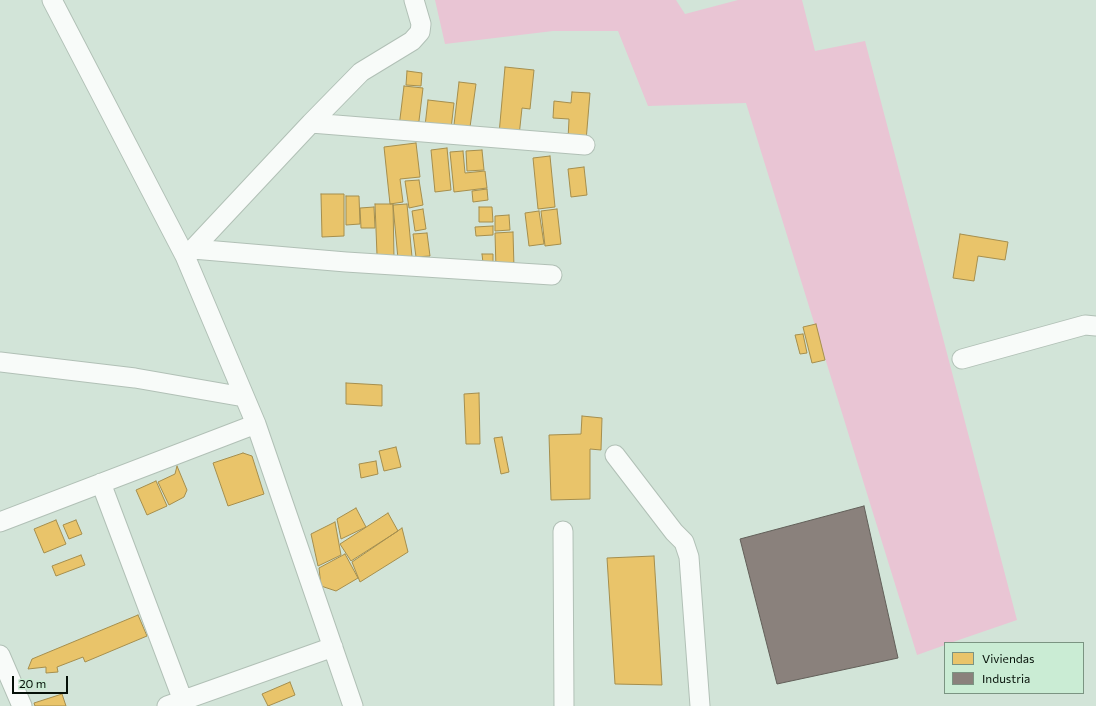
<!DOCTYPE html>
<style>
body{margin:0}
#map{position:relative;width:1096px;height:706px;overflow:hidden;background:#d2e4d8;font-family:Commissioner,sans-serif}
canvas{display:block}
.legend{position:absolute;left:944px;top:642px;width:140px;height:52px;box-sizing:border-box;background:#caecd4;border:1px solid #7b9482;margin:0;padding:5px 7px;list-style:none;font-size:12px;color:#051008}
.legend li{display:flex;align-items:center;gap:8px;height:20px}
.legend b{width:20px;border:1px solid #7b9482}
.scale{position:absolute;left:12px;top:676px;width:56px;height:18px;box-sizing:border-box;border:2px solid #051008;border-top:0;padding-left:5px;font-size:12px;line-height:14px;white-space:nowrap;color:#051008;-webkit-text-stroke:3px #caecd4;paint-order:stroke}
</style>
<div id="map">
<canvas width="1096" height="706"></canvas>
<ul class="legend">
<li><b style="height:11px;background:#e9c46a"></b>Viviendas</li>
<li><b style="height:11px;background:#8a817c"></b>Industria</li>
</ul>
<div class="scale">20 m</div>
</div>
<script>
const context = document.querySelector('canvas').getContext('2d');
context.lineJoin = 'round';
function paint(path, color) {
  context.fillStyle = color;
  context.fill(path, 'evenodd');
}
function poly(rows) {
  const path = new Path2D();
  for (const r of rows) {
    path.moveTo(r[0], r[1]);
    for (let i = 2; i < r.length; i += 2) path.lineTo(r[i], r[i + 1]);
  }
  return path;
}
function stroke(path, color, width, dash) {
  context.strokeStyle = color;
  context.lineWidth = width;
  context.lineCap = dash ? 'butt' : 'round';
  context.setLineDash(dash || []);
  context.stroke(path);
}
paint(poly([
 [435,0,676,0,685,14,738,0,802,0,815,51,865,41,1017,620,950,643,945,643,945,645,917,655,746,103,648,106,618,31,553,31,445,44]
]), '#e9c5d4');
const homes = poly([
 [505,67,534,70,530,109,522,108,519,136,499,134,505,67],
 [407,71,422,73,421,86,406,85,407,71],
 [459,82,476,84,470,127,454,125,459,82],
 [404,86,423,88,418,129,399,127,404,86],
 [572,92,590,93,586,141,568,139,569,119,553,118,554,101,571,103,572,92],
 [428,100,454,103,451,129,425,126,428,100],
 [416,143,420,177,400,179,403,202,390,204,384,147,416,143],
 [447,148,451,190,435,192,431,150,447,148],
 [482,150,484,170,467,171,466,151,482,150],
 [463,151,465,173,485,171,487,188,454,192,450,152,463,151],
 [550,156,555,207,538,209,533,158,550,156],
 [584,167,587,195,571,197,568,169,584,167],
 [419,180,423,205,409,208,405,181,419,180],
 [487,189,488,200,473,202,472,191,487,189],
 [321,194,344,194,344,236,322,237,321,194],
 [346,196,359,196,360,224,346,225,346,196],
 [375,204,393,204,394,259,377,255,375,204],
 [407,204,412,257,398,259,393,205,407,204],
 [374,207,375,228,361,228,360,208,374,207],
 [479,207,492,207,493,222,479,222,479,207],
 [423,209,426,229,415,231,412,211,423,209],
 [557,209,561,244,545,246,541,211,557,209],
 [539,211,544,244,529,246,525,213,539,211],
 [509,215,510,230,495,231,495,216,509,215],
 [493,226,493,235,476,236,475,227,493,226],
 [513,232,514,268,496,269,495,233,513,232],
 [427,233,430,256,416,257,413,234,427,233],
 [960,234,1008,242,1005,260,978,256,974,281,953,278,960,234],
 [482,254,493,254,493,263,483,263,482,254],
 [816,324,825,360,812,363,803,327,816,324],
 [803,334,807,353,800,354,795,335,803,334],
 [346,383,382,385,382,406,346,404,346,383],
 [479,393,480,444,466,444,464,394,479,393],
 [582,416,602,418,601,450,590,449,590,499,551,500,549,435,581,434,582,416],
 [502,437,509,472,501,474,494,438,502,437],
 [396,447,401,467,384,471,379,451,396,447],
 [243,453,252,456,264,494,228,506,213,463,243,453],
 [376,461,378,474,361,478,359,464,376,461],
 [177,466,187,490,184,497,169,505,158,482,175,474,177,466],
 [156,481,167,506,147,515,136,490,156,481],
 [356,508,366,527,341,539,337,519,356,508],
 [388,513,398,531,351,561,340,544,388,513],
 [56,520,66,544,44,553,34,529,56,520],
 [76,520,82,534,69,539,63,525,76,520],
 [335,522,341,555,318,566,311,534,335,522],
 [402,528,408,552,360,582,352,562,402,528],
 [345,554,358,578,336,591,321,586,319,568,345,554],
 [81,555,85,565,56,576,52,566,81,555],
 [654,556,662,685,615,684,607,558,654,556],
 [138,615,147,636,85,662,83,657,57,667,58,672,46,673,46,667,28,669,32,659,138,615],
 [290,682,295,695,268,706,262,694,290,682],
 [62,694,66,706,35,706,34,703,62,694]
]);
paint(homes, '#e9c46a');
stroke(homes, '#a58e4d', 1);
const industry = poly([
 [864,506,898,658,777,684,740,539,864,506]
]);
paint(industry, '#8a817c');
stroke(industry, '#625f59', 1);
const minor = poly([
 [52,0,185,256,256,424,353,706],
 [311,123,585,145],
 [193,249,346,262,552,275],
 [186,255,193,249,311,123,361,72,412,41,420,32,421,24,414,0],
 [962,359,1085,325,1096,326],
 [0,362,135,378,244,397],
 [615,455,674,532,684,542,689,557,700,706],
 [101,483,185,706],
 [0,522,256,424],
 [563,531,564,706],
 [0,655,22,706],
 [167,706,333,647]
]);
stroke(minor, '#b1c0b6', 21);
stroke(minor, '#f8fbf9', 19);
</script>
